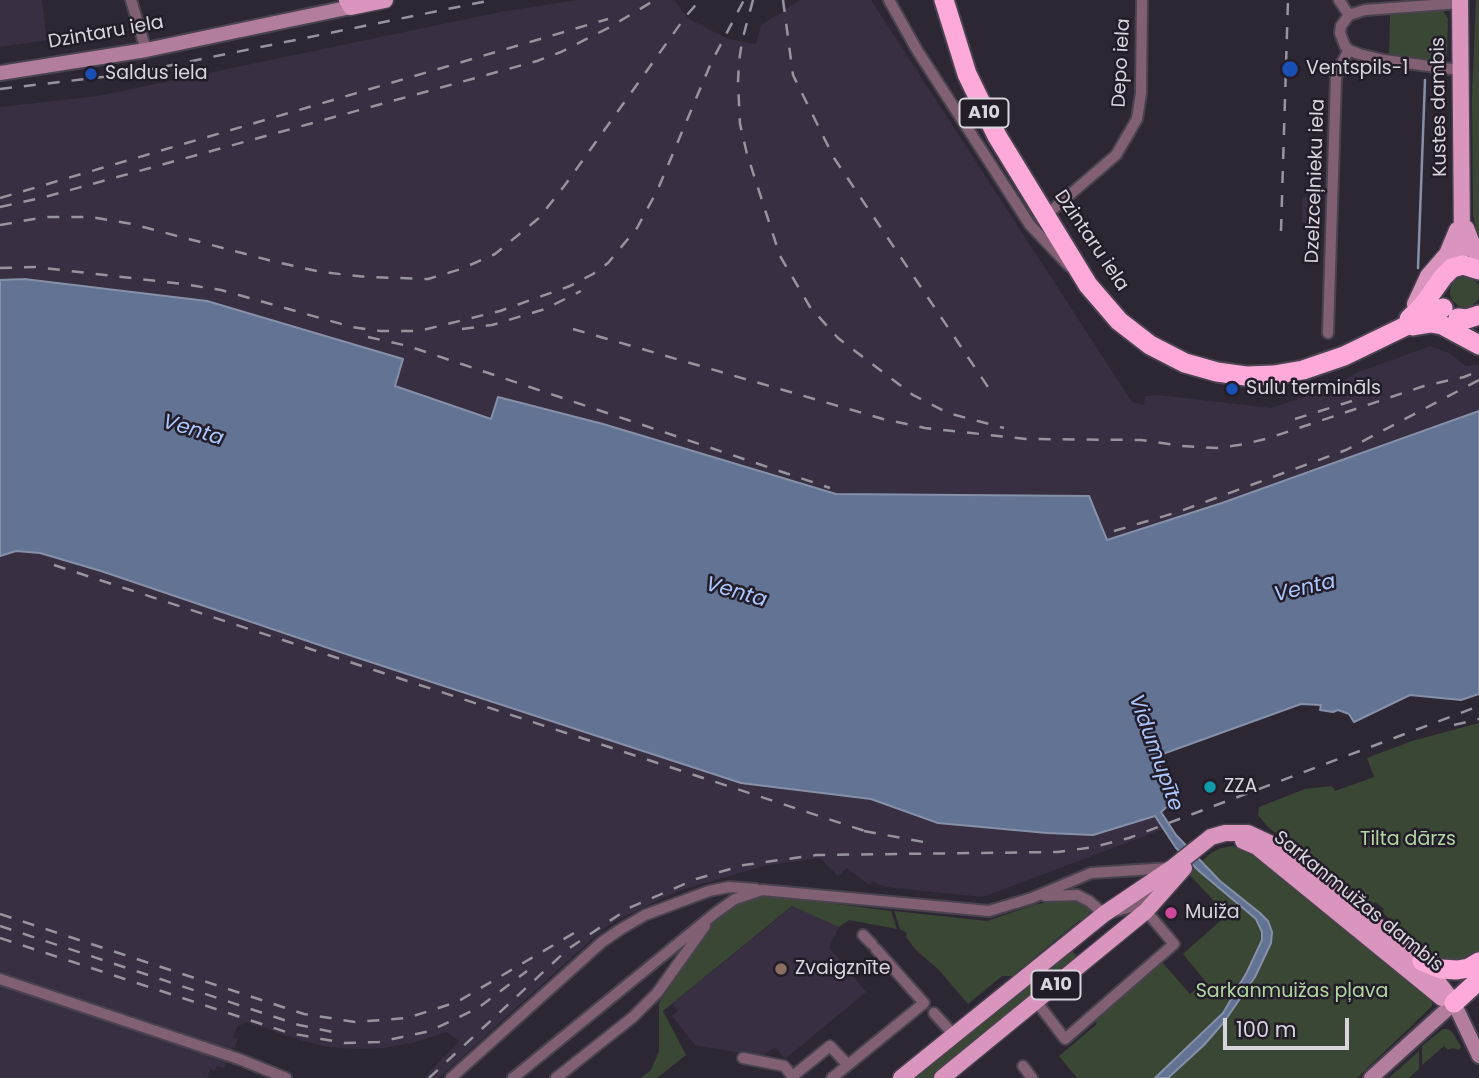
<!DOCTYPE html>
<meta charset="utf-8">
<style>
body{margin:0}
#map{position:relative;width:1479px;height:1078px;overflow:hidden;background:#2d2734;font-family:Poppins,sans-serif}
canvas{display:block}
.scale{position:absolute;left:1223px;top:1018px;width:126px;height:32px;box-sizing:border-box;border:4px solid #d9d5dd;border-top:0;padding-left:9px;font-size:21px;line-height:24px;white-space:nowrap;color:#d9d5dd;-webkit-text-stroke:5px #231d2a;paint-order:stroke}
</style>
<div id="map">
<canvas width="1479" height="1078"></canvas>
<div class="scale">100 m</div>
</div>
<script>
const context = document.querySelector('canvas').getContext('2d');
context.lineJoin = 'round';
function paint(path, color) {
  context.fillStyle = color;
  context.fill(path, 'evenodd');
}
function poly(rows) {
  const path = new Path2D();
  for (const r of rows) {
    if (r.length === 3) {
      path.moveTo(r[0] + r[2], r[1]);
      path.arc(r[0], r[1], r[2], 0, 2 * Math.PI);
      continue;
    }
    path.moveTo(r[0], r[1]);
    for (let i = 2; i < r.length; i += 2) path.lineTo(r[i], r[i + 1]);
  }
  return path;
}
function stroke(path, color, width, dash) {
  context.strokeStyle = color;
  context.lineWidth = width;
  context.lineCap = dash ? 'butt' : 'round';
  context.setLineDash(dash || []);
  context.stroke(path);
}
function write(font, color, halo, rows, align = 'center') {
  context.font = font + ' Poppins,sans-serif';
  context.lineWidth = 5;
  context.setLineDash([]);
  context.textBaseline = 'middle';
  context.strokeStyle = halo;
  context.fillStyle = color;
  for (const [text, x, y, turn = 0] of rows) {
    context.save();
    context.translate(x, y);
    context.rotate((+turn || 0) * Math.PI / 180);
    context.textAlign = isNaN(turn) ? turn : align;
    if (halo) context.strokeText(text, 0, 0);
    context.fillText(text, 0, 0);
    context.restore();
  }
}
paint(poly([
 [0,0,42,0,47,40,0,47],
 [579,0,674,0,689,19,728,39,756,44,761,25,800,0,871,0,1132,402,1144,405,1145,396,1158,395,1271,408,1333,387,1356,373,1430,346,1449,353,1466,366,1479,365,1479,411,1222,503,1106,540,1088,496,836,494,603,424,498,398,492,419,394,386,402,359,207,301,24,279,0,280,0,107,98,96,505,11],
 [1302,197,1317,197,1317,223,1302,223],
 [16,551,40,553,101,571,346,654,830,793,871,799,938,823,1093,835,1156,816,1166,828,983,897,885,887,873,881,869,885,847,868,838,876,820,858,764,866,678,891,617,920,603,929,439,1078,424,1078,459,1041,447,1032,416,1042,384,1048,356,1049,329,1047,303,1041,246,1022,237,1027,233,1037,238,1039,234,1048,232,1047,224,1068,217,1066,215,1071,210,1069,207,1078,0,1078,0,556],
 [793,906,839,927,829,947,866,992,785,1059,776,1048,772,1049,761,1057,695,1045,672,1016,678,1011,672,1004]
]), '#382f42');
paint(poly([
 [1476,0,1479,0,1479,243,1473,214,1472,97],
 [1442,9,1448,19,1447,55,1443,64,1389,55,1390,13],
 [1465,292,15],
 [1479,723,1479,954,1470,959,1447,962,1426,952,1382,912,1384,909,1375,902,1372,905,1357,897,1268,827,1258,815,1259,807,1305,789,1332,786,1335,791,1374,777,1367,758,1412,741],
 [1232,846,1255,851,1432,1000,1432,1006,1357,1078,1077,1078,1059,1056,1097,1024,1093,1018,1161,961,1190,994,1205,981,1183,954,1227,915,1188,873,1211,853,1221,848],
 [766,895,891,911,897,929,849,920,839,927,792,906,663,1011,686,1055,657,1078,641,1078,651,1070,659,1051,659,1003,708,927,745,899],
 [1078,899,1090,906,1091,911,1082,922,1080,920,1012,976,1002,976,968,1004,938,969,916,950,906,937,907,933,900,929,894,911,987,921,1037,904],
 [1069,948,1076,955,1074,962,934,1078,907,1078],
 [1443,1029,1448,1029,1453,1033,1461,1047,1459,1050,1453,1048,1448,1050,1444,1046,1422,1065,1422,1046],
 [1419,1051,1419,1069,1409,1078,1389,1078]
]), '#3b4735');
const water = poly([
 [24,279,207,301,403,359,395,386,491,419,498,397,603,424,836,494,1089,496,1107,540,1222,503,1479,411,1479,694,1461,700,1410,695,1354,722,1349,714,1338,710,1333,712,1320,710,1321,705,1301,704,1157,756,1171,803,1161,812,1176,835,1220,881,1260,913,1268,921,1272,932,1271,943,1255,977,1224,1022,1204,1045,1168,1078,1155,1078,1223,1013,1247,972,1262,940,1262,932,1256,919,1199,871,1176,848,1155,816,1093,835,1047,833,938,823,871,799,741,783,346,654,101,571,40,553,16,551,0,556,0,280,24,279]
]);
paint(water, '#627393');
stroke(water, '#8690a9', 2);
stroke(poly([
 [1418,268,1425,80]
]), '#8690a9', 2.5);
const street = poly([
 [131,0,146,50],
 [889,0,917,50,1030,225,1069,266],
 [1349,15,1365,10,1460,3],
 [1349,50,1359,54,1384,60,1459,70],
 [1045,216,1116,155,1137,119,1141,93,1142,0],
 [1328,333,1336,78,1339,68,1349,50,1345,46,1340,33,1341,26,1349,15,1339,0],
 [1045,896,1077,895,1089,901,1104,914,1135,906,1158,892],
 [863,935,872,944],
 [0,979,239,1059,286,1078],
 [1036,1001,1065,1039,1174,944,1146,911],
 [934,1013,954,1035],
 [743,1058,784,1066,794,1078],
 [1023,1066,1032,1078],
 [793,1076,830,1046,848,1065],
 [451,1078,602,942,621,929,645,915,709,891,729,887,756,889],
 [513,1078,714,914,735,899,762,890,989,911,1032,898,1091,873,1169,868],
 [556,1078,633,1017,657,993,705,926],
 [832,1078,924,1003,876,949]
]);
const secondary = poly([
 [0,73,146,50,351,7],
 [1371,1078,1454,1003,1479,1056]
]);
const primary = poly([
 [347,0,351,7,385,0],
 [1466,228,1479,261],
 [1452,268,1460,257,1462,238,1460,0],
 [1415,304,1428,276,1447,254,1457,230],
 [1243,841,1257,847,1442,998],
 [901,1078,1104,914,1172,868,1211,837,1225,833,1248,833,1276,846,1422,961,1454,1003],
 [942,1078,1146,911,1184,868]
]);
const highway = poly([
 [944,0,967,74,997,136,1088,285,1119,321,1150,345,1185,363,1217,372,1246,376,1274,375,1303,370,1344,356,1443,308],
 [1458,318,1467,319,1479,315],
 [1409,319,1423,305,1443,277,1452,268,1463,265,1479,270],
 [1413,326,1431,323,1442,325,1479,345],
 [1422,961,1441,969,1457,970,1469,968,1479,962],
 [1454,1003,1479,980]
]);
stroke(street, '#49434f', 14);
stroke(secondary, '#49434f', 18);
stroke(primary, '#49434f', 19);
stroke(highway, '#49434f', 23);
stroke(street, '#826074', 10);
stroke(secondary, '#b37e9d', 14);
stroke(primary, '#da95be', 16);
stroke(highway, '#fdaadb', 19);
stroke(poly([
 [753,0,742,41,739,62,738,82,740,124,747,154,780,256,810,307,838,338,913,395,948,413,1004,428],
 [783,0,793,75,834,158,988,387],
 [0,89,128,74,492,0],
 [0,198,608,19],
 [0,207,45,197,537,61,561,52,610,27,655,0],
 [0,225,45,217,91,217,132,224,272,261,321,272,367,277,428,279,461,269,495,254,539,218,565,185,686,16,700,0],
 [1281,231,1288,0],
 [0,268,35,267,183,284,221,290,352,327,380,331,419,331,500,311,570,286,593,274,608,263,637,228,658,189,711,63,744,0],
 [462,329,492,325,545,309,581,291],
 [573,329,883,419,925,428,1026,439,1141,440,1182,446,1217,448,1245,444,1269,438,1424,386,1464,377,1479,371],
 [368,337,408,346,830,488],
 [1295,419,1352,401],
 [1114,531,1178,512,1346,450,1479,380],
 [54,565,871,833],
 [1454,725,1479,719],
 [864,831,929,843],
 [0,914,304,1014,355,1022,407,1018,457,1002,574,933],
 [0,926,299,1025,333,1032],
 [0,938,289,1033,344,1043,379,1042,430,1031,478,1008,527,971],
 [429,1078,568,949,629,908,696,879,744,865,816,855,1058,852,1094,847,1129,838,1479,706]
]), '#98949e', 2.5, [12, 12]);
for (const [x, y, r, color] of [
 [1290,69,9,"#1a4fb4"],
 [91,74,7,"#1a4fb4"],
 [1232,389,7,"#1a4fb4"],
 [1210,787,7,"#0f9aa8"],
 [1171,913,7,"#d1479c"],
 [781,969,7,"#8d6e63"]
]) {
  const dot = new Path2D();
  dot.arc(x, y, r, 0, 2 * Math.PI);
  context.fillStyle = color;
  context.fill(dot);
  stroke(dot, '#231d2a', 2.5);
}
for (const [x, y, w] of [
 [984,113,49],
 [1056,985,49]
]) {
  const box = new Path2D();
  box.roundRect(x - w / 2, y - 14.5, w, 29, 5);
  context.fillStyle = '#231d2a';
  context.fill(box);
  stroke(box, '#d9d5dd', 2);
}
write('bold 18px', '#d9d5dd', null, [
 ["A10",984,113],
 ["A10",1056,985]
]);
write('19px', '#d9d5dd', '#231d2a', [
 ["Dzintaru iela",106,33,-10],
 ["Depo iela",1122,63,-87],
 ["Kustes dambis",1440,107,-91],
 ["Dzelzceļnieku iela",1316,181,-88],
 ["Dzintaru iela",1091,241,56],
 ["Sarkanmuižas dambis",1358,902,39]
]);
write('19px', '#d9d5dd', '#231d2a', [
 ["Ventspils-1",1306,69],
 ["Saldus iela",105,74],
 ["Sulu termināls",1246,389],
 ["ZZA",1224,787],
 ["Muiža",1185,913],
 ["Zvaigznīte",795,969]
], 'left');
write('19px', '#b2d8a1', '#231d2a', [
 ["Tilta dārzs",1408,840],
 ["Sarkanmuižas pļava",1292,992]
]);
write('italic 21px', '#aac7fe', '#231d2a', [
 ["Venta",193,431,17],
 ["Venta",1305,589,-13],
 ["Venta",736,593,16],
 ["Vidumupīte",1155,753,70]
]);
</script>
